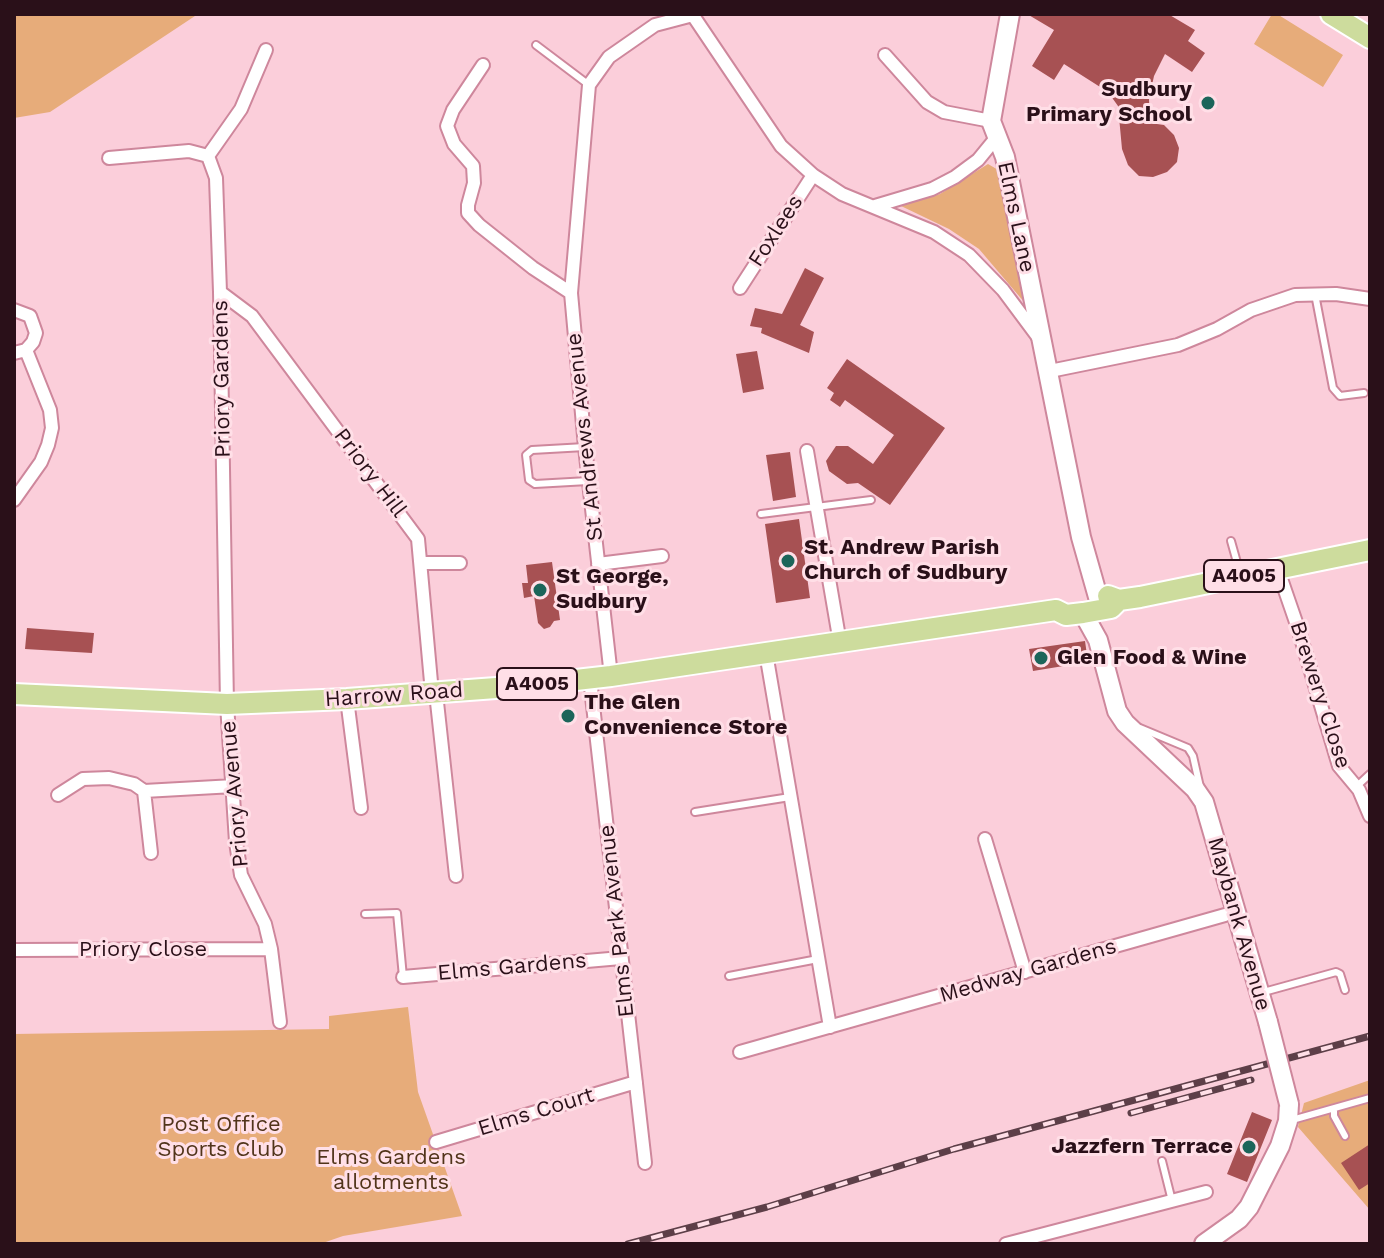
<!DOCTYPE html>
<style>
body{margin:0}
#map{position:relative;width:1384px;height:1258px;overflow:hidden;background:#fbceda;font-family:"Work Sans",sans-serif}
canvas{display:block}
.frame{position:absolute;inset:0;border:16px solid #2a1019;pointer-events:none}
</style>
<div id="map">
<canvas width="1384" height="1258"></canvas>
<div class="frame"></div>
</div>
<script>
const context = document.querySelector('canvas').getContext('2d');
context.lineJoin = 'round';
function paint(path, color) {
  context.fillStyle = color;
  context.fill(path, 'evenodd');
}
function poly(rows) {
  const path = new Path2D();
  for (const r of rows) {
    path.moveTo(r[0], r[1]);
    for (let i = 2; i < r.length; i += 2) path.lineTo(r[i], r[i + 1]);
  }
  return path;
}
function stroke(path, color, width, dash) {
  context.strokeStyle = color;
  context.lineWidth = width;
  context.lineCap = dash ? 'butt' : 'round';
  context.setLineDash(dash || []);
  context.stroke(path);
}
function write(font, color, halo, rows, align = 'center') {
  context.font = font + ' "Work Sans",sans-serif';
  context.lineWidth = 6;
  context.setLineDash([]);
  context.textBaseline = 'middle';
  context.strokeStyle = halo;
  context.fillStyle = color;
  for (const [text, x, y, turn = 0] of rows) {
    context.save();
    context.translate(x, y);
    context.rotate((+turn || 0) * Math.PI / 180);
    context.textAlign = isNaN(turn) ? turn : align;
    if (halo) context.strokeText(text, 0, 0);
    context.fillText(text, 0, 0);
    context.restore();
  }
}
paint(poly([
 [14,14,198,14,50,112,14,118],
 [1272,14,1277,14,1343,55,1323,87,1254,44],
 [988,164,1000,171,1025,303,979,249,949,229,901,206,940,194],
 [408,1007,418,1092,462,1216,343,1236,320,1244,14,1244,14,1034,329,1029,329,1016],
 [1370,1080,1370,1210,1298,1127,1304,1103]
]), '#e7ac7a');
paint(poly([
 [1027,14,1168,14,1195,30,1188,41,1205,53,1192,72,1165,54,1154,76,1149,99,1150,123,1164,125,1174,135,1179,148,1177,162,1167,172,1153,177,1139,176,1128,165,1122,149,1118,106,1108,92,1064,64,1054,80,1032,66,1054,30],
 [805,268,824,278,800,325,814,332,809,353,761,333,762,328,750,326,755,308,782,314],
 [757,351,764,389,743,393,736,354],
 [847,359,945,428,890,505,858,483,847,484,829,471,826,461,836,446,848,446,873,464,894,435,845,400,840,407,830,400,834,393,827,388],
 [790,452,796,497,773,501,766,455],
 [799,519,810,598,776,603,765,524],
 [552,562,560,620,554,621,550,627,544,629,538,623,534,596,524,598,522,583,528,583,526,565],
 [27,628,94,633,92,653,25,649],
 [1085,641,1088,662,1033,671,1029,649],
 [1252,1112,1272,1120,1247,1182,1227,1174],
 [1370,1144,1370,1183,1359,1190,1341,1163]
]), '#a75153');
const lane = poly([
 [536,45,589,85],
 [1315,294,1333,388,1340,396,1364,393],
 [585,447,532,450,526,455,529,480,535,484,588,481],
 [761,514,871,500],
 [1231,541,1240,573],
 [1140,728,1188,748,1193,756,1200,787],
 [1356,787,1370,774],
 [695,812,790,797],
 [365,914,397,913,403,977],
 [729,976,818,959],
 [1260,993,1336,972,1340,974,1345,990],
 [1334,1110,1334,1116,1345,1136],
 [1292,1120,1370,1098],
 [1162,1161,1172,1201]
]);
const street = poly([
 [692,14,781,146,813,175,842,194,934,232,969,255,1003,290,1038,337],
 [885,55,927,102,944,112,991,121],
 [483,65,453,110,447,126,454,144,473,166,474,183,468,205,468,213,479,225,533,268,571,293],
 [208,156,241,109,266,50],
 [109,158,189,151,208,156,216,178,220,292,227,704,236,842,241,875,265,924,271,949,280,1022],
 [875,206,932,189,955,177,978,160,996,138],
 [740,288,813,175],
 [220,292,252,316,418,539,432,693],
 [14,310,30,316,36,333,33,342,26,350,14,353],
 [1050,371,1178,345,1217,329,1251,310,1295,295,1336,294,1370,299],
 [807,451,840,643],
 [14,500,41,462,48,445,52,428,50,410,26,350],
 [421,563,460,563],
 [598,564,662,556],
 [1278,570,1298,628,1339,766,1359,790,1370,816],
 [766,653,830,1027],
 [611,676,585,447,571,293,589,85,609,57,655,25,693,15],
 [590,679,645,1163],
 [436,693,456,876],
 [347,699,361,808],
 [58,795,83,779,109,778,134,784,144,791],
 [985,839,1025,972],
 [151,853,144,791,234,786],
 [14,950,271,949],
 [403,977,621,958],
 [740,1052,1225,915],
 [436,1142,636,1082],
 [1006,1244,1206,1192]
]);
const secondary = poly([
 [1010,14,991,121,1005,157,1081,537,1098,597],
 [1083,613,1098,640,1117,711,1125,723,1195,789,1204,802,1268,1022],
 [1204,1244,1239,1219,1249,1207,1280,1146,1288,1121,1289,1104]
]);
const primary = poly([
 [1331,14,1370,38],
 [1108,596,1119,600,1140,597,1370,550],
 [14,694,227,704,347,699,523,686,611,676,1056,610,1066,615,1083,613,1111,608,1119,600]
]);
stroke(lane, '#ce879c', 10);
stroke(street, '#ce879c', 16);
stroke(secondary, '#ce879c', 22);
stroke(primary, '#fff', 24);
stroke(lane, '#fff', 6);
stroke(street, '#fff', 12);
stroke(secondary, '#fff', 18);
stroke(primary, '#cddc9d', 20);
const rail = poly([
 [1131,1113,1251,1080],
 [628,1244,767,1207,954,1149,1370,1036]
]);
stroke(rail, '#5d3f48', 7);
stroke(rail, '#ffdfe7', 4, [12]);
const secondaryBridge = poly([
 [1268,1022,1289,1104]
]);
stroke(secondaryBridge, '#ce879c', 22, []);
stroke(secondaryBridge, '#fff', 18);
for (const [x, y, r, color] of [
 [1208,103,8,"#1c655a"],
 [788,561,8,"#1c655a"],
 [540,590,8,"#1c655a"],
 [1041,658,8,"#1c655a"],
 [568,716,8,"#1c655a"],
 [1249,1147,8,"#1c655a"]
]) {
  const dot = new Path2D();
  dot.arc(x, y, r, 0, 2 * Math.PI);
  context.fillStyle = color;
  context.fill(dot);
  stroke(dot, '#ffdfe7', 3);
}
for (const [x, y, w] of [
 [1244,576,80],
 [537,684,80]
]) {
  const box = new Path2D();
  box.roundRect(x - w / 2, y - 16, w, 32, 6);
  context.fillStyle = '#ffdfe7';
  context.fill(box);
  stroke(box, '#2a1019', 2);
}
write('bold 20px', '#2a1019', null, [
 ["A4005",1244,576],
 ["A4005",537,684]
]);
write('bold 22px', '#2a1019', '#ffdfe7', [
 ["Sudbury",1192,90,"right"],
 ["Primary School",1192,115,"right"],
 ["St. Andrew Parish",804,548],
 ["Church of Sudbury",804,573],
 ["St George,",556,577],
 ["Sudbury",556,602],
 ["Glen Food & Wine",1057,658],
 ["The Glen",584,703],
 ["Convenience Store",584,728],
 ["Jazzfern Terrace",1233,1147,"right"]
], 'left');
write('22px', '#2a1019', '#ffdfe7', [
 ["Elms Lane",1016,217,78],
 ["Foxlees",776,231,-57],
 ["Priory Gardens",222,379,-91],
 ["St Andrews Avenue",585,437,-96],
 ["Priory Hill",370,473,53],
 ["Harrow Road",394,695,-4],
 ["Brewery Close",1320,695,72],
 ["Priory Avenue",235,794,-95],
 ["Elms Park Avenue",617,921,-96],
 ["Maybank Avenue",1239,924,74],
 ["Priory Close",143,950],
 ["Elms Gardens",512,967,-5],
 ["Medway Gardens",1028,971,-16],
 ["Elms Court",536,1112,-17]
]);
write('22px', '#51341a', '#ffdfe7', [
 ["Post Office",221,1125],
 ["Sports Club",221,1150],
 ["Elms Gardens",391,1158],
 ["allotments",391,1183]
]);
</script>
